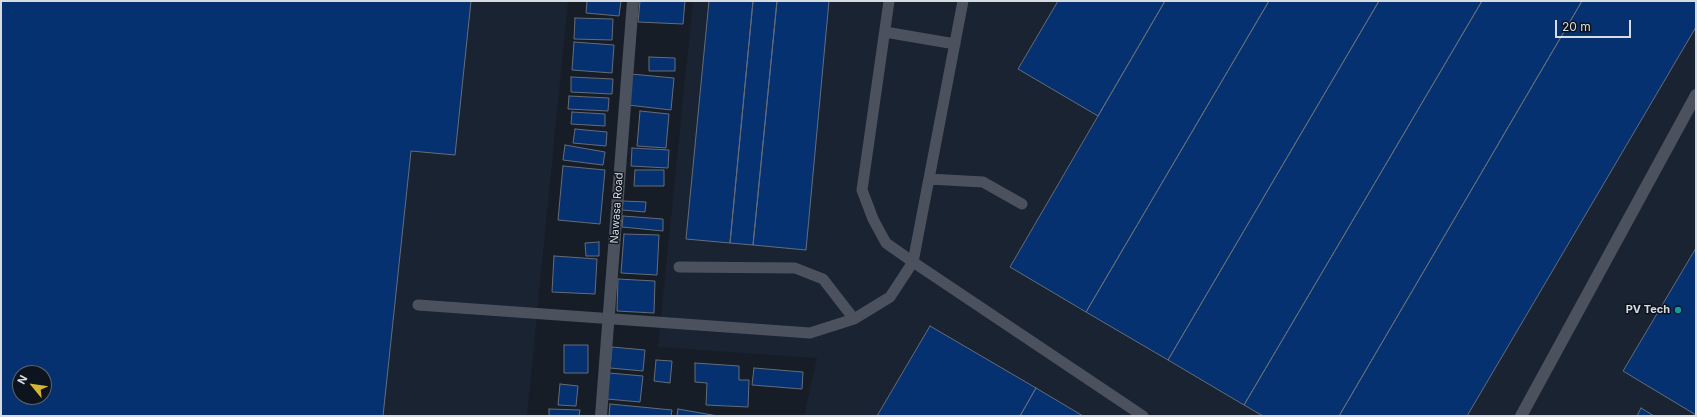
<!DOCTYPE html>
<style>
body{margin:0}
#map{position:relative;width:1697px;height:417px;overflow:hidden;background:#171d26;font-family:Inter,sans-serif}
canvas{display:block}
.frame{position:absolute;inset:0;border:2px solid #d7dce2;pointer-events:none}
.north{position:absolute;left:12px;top:365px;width:40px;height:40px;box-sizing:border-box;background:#0e141d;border:1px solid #5e646c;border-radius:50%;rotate:299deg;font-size:11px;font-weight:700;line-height:16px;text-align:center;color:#d7dce2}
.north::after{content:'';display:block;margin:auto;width:14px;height:18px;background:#d6b534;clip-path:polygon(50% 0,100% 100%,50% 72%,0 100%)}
.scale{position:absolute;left:1555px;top:20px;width:76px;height:18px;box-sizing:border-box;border:2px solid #d7dce2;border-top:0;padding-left:5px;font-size:12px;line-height:14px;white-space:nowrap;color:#d7dce2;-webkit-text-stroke:3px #0e141d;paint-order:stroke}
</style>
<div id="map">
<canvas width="1697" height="417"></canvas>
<div class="frame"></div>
<div class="north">N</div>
<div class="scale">20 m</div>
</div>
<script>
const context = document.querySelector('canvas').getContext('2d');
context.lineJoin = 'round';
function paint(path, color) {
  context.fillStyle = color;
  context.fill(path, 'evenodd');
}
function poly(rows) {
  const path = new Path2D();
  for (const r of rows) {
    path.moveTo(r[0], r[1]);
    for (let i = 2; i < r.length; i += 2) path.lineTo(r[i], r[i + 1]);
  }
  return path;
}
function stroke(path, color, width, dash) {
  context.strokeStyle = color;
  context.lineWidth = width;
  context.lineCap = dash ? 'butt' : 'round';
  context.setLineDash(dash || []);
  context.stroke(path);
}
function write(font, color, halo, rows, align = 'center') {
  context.font = font + ' Inter,sans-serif';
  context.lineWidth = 3;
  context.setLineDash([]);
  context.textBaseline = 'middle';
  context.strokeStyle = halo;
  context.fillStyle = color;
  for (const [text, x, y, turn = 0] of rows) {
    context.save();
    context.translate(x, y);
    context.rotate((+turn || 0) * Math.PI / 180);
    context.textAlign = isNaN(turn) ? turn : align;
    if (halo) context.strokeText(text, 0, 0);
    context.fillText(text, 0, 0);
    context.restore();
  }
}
paint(poly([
 [1,1,568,1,527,416,1,416],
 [20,373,44,373,44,397,20,397],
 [693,1,1696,1,1696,416,804,416,817,358,658,347]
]), '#1a2332');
const building = poly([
 [1,1,471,1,455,155,411,151,383,416,1,416,1,1],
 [20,373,44,373,44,397,20,397,20,373],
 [587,1,621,1,619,16,586,13,587,1],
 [640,1,685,1,683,24,638,22,640,1],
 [709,1,753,1,730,243,686,239,709,1],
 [753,1,777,1,753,245,730,243,753,1],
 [777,1,829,1,806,250,753,245,777,1],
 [1058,1,1165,1,1098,116,1018,69,1058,1],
 [1165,1,1269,1,1086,312,1010,267,1165,1],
 [1269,1,1379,1,1168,360,1086,312,1269,1],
 [1379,1,1482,1,1244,405,1168,360,1379,1],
 [1482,1,1582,1,1339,416,1263,416,1244,405,1482,1],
 [1582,1,1696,1,1696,27,1467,416,1339,416,1582,1],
 [575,18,613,19,612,40,574,39,575,18],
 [574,42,614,45,612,73,572,70,574,42],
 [649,57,675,58,675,71,649,71,649,57],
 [631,74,674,78,671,110,628,105,631,74],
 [571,77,613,79,612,94,571,92,571,77],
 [569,96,609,98,608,111,568,109,569,96],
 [640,111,669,114,666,148,637,146,640,111],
 [572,112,605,114,605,126,571,124,572,112],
 [575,129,607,132,606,146,573,143,575,129],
 [565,145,605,152,603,165,563,160,565,145],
 [632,148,669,150,668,168,631,166,632,148],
 [563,166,605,170,600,224,558,220,563,166],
 [635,170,664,170,664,186,634,186,635,170],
 [623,201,646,202,645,212,622,210,623,201],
 [623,216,663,219,663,231,622,227,623,216],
 [624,234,659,235,657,275,621,273,624,234],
 [599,242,599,256,586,256,585,243,599,242],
 [1696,248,1696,415,1623,371,1696,248],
 [554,256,597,259,595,294,552,292,554,256],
 [618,279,655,281,654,313,617,311,618,279],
 [930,326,1036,388,1020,416,877,416,930,326],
 [564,345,588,345,588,373,564,373,564,345],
 [612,347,645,350,643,371,610,368,612,347],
 [656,360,672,361,670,383,654,381,656,360],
 [695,363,739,366,739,380,749,380,748,407,706,405,707,383,695,382,695,363],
 [754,368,803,372,802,389,752,385,754,368],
 [609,373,643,376,640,402,607,399,609,373],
 [560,384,578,386,576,406,558,405,560,384],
 [1036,388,1083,416,1020,416,1036,388],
 [610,404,672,410,671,416,609,416,610,404],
 [1641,408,1654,416,1637,416,1641,408],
 [549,409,580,410,579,416,549,416,549,409],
 [678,409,718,416,677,416,678,409]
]);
paint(building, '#063171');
stroke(building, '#656c78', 1);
stroke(poly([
 [963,1,913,262,1143,416],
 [885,32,955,44],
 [929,179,983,182,1022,204],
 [679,267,795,268,823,279,854,319],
 [418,305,810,333,854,319,890,297,913,262,886,243,873,219,862,190,889,1]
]), '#4b525d', 11);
stroke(poly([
 [1521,416,1696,95]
]), '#4b525d', 12);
stroke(poly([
 [601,416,633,1]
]), '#4b525d', 12);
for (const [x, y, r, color] of [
 [1678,310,4,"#0f9aa8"]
]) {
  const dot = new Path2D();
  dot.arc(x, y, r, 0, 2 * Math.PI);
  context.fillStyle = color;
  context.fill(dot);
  stroke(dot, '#0e141d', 1.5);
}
write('11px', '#d7dce2', '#0e141d', [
 ["Nawasa Road",617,208,-86]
]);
write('bold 11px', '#d7dce2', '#0e141d', [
 ["PV Tech",1670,310]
], 'right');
</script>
